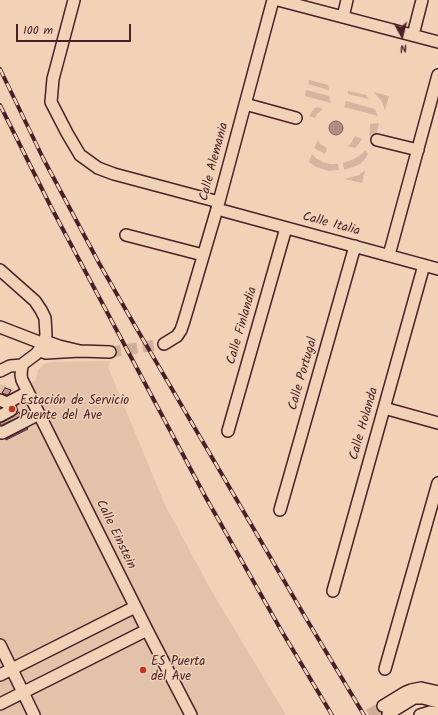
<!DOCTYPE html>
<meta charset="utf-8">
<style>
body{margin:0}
#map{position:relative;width:438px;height:715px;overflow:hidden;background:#f0d2b6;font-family:Kalam,sans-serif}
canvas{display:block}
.north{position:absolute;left:382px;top:16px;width:40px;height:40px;-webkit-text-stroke:3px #f0d2b6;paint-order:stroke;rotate:173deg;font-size:11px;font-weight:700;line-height:16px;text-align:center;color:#4a1f2b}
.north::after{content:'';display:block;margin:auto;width:14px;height:18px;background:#4a1f2b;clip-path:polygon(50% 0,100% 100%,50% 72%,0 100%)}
.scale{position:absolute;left:16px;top:24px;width:115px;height:18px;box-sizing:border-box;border:2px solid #4a1f2b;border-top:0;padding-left:5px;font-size:12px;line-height:14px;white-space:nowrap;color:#4a1f2b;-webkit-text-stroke:3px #f0d2b6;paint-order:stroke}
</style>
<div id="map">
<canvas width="438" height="715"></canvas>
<div class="north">N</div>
<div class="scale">100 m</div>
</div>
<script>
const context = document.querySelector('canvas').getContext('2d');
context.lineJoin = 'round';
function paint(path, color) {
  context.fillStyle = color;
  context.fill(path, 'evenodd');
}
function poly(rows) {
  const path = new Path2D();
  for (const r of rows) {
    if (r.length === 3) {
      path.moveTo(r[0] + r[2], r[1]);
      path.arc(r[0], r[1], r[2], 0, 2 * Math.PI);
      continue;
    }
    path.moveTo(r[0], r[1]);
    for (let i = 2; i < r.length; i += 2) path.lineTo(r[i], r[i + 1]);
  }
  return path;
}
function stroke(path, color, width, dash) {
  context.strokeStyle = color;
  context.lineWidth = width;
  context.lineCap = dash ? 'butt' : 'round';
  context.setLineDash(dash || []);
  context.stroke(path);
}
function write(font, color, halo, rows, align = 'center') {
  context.font = font + ' Kalam,sans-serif';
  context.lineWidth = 3;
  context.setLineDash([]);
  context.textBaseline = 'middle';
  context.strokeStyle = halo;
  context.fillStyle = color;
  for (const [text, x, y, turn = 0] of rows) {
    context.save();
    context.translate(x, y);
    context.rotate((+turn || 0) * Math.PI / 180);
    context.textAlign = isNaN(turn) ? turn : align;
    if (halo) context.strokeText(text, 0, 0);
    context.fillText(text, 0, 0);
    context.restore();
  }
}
paint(poly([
 [111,361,108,367,165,505,211,590,286,715,0,715,0,384,13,388,15,391,36,380,38,370,44,364,51,362]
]), '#e2c3aa');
paint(poly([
 [309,80,328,85,329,90,308,84],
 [306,90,329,96,331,103,305,96],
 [348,91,366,95,369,99,348,94],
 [374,92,389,96,385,110,382,102],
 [346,101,375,109,378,116,344,107],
 [316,107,323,109,317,114,315,118,309,116,313,110],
 [379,123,376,137,369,135,370,129,370,124],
 [355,136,362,139,358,145,355,148,348,146,351,143],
 [318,140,320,144,327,148,325,154,314,148],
 [365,150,368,154,365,159,360,164,353,167,344,170,343,163,354,159,362,154],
 [312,154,317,159,323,162,330,164,338,164,339,170,329,171,316,167,309,162],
 [365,170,362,183,345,179,359,175]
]), '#d5b4a0');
const water = poly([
 [336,128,7]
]);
paint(water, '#b08d81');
stroke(water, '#87615f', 1);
const building = poly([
 [5,388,11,390,9,394,7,395,2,393,5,388],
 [19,412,21,416,2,425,0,425,0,423,3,422,14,416,19,412],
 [27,428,28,429,6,440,6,439,27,428]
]);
paint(building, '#c2a08f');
stroke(building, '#4a1f2b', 1);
stroke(poly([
 [110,352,164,344],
 [369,715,383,706]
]), '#cfae9a', 11, [11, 5.5]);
const minor = poly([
 [74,0,53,79,51,102,67,133,80,155,98,168,114,174,219,202],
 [278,0,438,42],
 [343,17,347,0],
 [413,35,422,0],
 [245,104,296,118],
 [377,140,418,150],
 [217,209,438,269],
 [126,235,203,255],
 [389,255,438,75],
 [0,270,35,301,41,310,45,318,46,335,44,344,36,354,24,363,22,365],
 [0,327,44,344],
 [164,344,177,336,181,330,184,321,217,209,273,0],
 [40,351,46,353,80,351,59,346,45,341],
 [80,351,110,352],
 [22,365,21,375,22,380,147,630,191,715],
 [0,371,10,366,22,365],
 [0,400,7,403,28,392],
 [384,408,438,423],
 [0,416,11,410,7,403],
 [228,431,286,228],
 [0,432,2,433,39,414],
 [280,510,355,246],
 [333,591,424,265],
 [0,645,34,715],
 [385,669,438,483],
 [0,675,135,607],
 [0,704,147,630],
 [383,706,406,692,411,690,421,688,438,692],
 [388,714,414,698,423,698,438,702],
 [420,715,430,712,438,713]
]);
stroke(minor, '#4a1f2b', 14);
stroke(minor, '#f0d2b6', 11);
const rail = poly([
 [0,69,43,158,99,263,134,324,307,620,364,715],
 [0,105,51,207,205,496,281,630,332,715]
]);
stroke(rail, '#4a1f2b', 4);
stroke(rail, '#f0d2b6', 2.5, [8]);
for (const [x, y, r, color] of [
 [12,409,4,"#c8321e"],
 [143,670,4,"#c8321e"]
]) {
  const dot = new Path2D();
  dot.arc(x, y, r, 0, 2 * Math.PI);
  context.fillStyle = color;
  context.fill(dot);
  stroke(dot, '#f0d2b6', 1.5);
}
write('13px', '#4a1f2b', '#f0d2b6', [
 ["Calle Alemania",215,162,-75],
 ["Calle Italia",331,225,15],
 ["Calle Finlandia",243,326,-74],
 ["Calle Portugal",304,374,-74],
 ["Calle Holanda",365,424,-74],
 ["Calle Einstein",115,535,64]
]);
write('13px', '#4a1f2b', '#f0d2b6', [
 ["Estación de Servicio",20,402],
 ["Puente del Ave",20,417],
 ["ES Puerta",151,663],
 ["del Ave",151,678]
], 'left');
</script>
